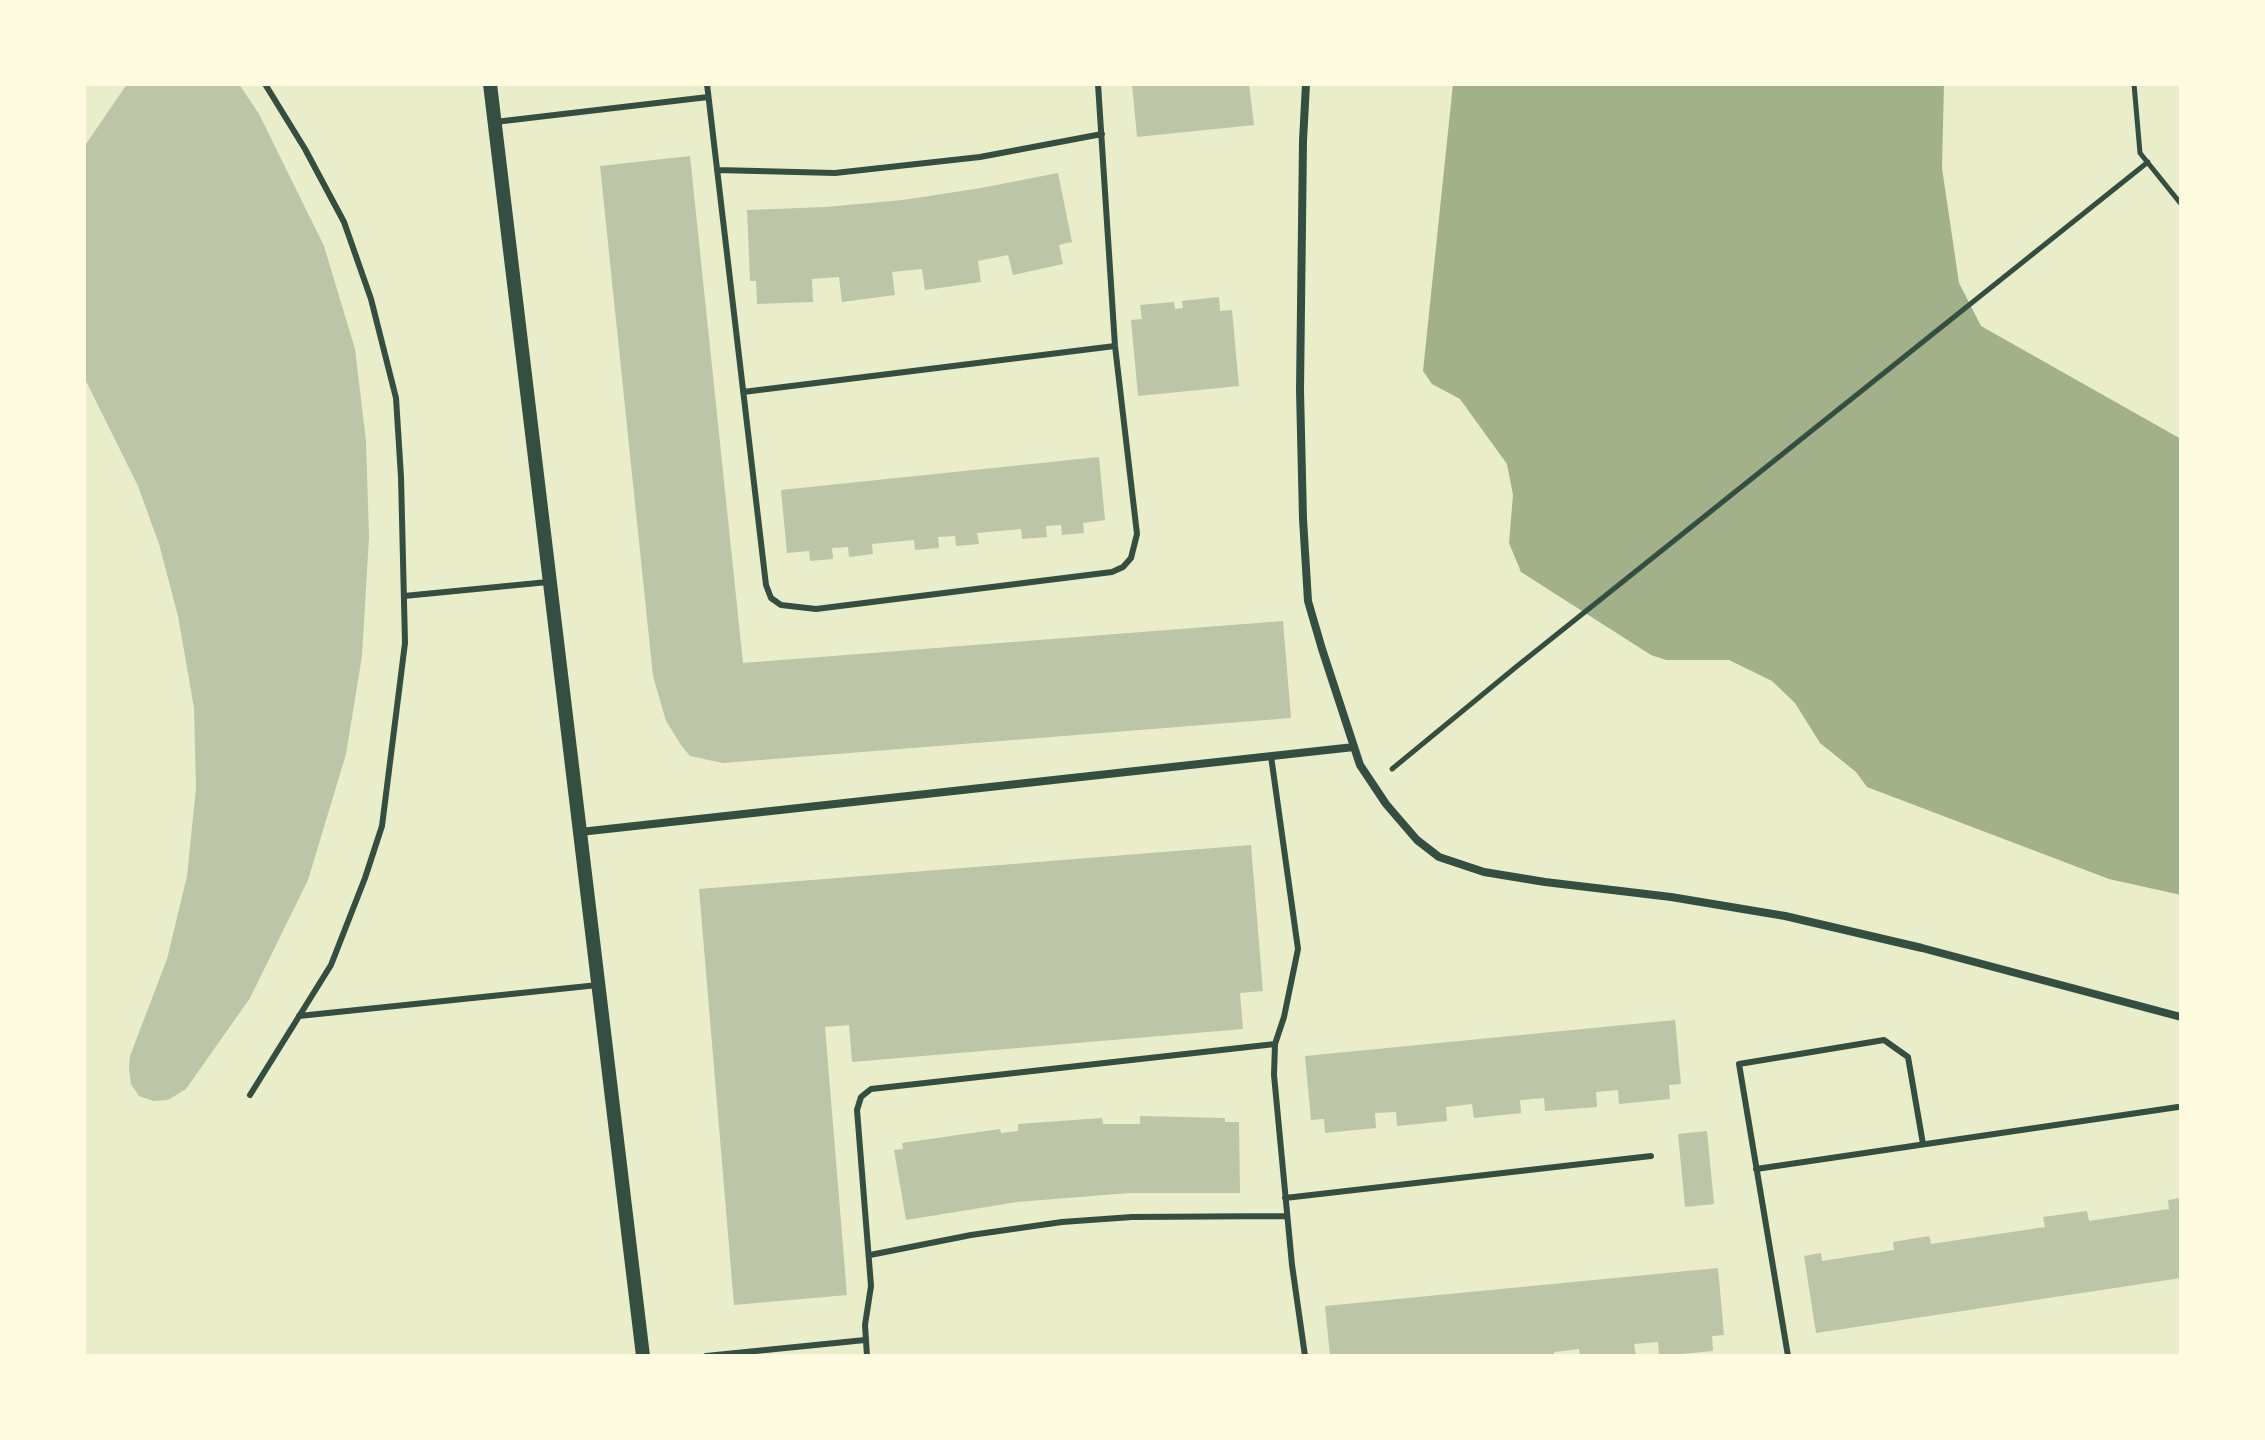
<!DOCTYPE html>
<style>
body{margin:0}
#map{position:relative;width:2265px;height:1440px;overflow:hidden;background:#e9edc9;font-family:Barlow,sans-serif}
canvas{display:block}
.frame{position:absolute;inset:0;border:86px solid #fefae0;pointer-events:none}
</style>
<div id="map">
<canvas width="2265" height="1440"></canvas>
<div class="frame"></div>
</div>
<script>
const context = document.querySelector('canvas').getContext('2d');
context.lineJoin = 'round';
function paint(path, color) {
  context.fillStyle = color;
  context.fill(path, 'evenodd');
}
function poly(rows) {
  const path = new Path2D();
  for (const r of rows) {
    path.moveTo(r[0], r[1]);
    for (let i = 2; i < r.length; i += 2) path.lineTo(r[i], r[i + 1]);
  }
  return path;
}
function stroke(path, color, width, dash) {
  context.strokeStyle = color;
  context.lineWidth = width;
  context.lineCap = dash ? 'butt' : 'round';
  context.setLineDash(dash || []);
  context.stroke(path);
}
paint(poly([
 [1453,84,1944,84,1942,168,1959,283,1981,326,2181,439,2181,895,2109,879,1867,787,1856,772,1820,743,1795,703,1772,681,1729,660,1666,660,1651,655,1521,572,1509,543,1513,495,1507,464,1460,399,1432,384,1423,371]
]), '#a3b18a');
paint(poly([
 [127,84,239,84,259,114,324,246,355,349,366,441,369,537,362,656,346,754,308,880,250,998,186,1089,168,1100,153,1101,139,1096,131,1084,129,1070,130,1056,167,959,187,876,196,788,194,708,178,616,159,544,138,486,84,377,84,147],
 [1132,84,1249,84,1254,125,1137,137],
 [690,156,743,663,1283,621,1291,718,723,763,690,756,681,745,666,721,653,676,600,166],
 [1058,173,1072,242,1059,245,1063,264,1013,275,1008,255,978,261,981,282,925,290,922,269,892,272,895,295,842,302,839,277,812,279,813,302,757,304,756,281,750,281,747,210,825,207,903,200,981,188],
 [1219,297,1220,311,1232,310,1239,386,1138,396,1131,320,1142,319,1140,305,1174,302,1175,309,1183,308,1182,301],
 [1099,457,1105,520,1083,523,1084,533,1062,535,1061,525,1046,526,1047,537,1022,539,1021,529,977,533,979,544,956,546,955,536,938,537,939,548,915,550,914,540,872,544,873,554,849,557,848,547,832,548,833,559,810,561,809,551,787,553,781,490],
 [1251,845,1263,991,1240,993,1243,1029,852,1062,849,1025,825,1027,847,1295,734,1305,699,889],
 [1675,1020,1681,1084,1669,1085,1670,1099,1619,1104,1618,1090,1596,1092,1597,1107,1545,1111,1544,1098,1520,1100,1521,1113,1474,1118,1472,1104,1446,1107,1447,1121,1397,1126,1396,1112,1375,1113,1376,1128,1325,1133,1324,1119,1311,1120,1305,1056],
 [1140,1116,1225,1118,1225,1122,1239,1122,1240,1193,1129,1193,1017,1202,906,1220,894,1150,903,1149,902,1143,1000,1129,1001,1133,1018,1131,1018,1124,1102,1118,1103,1124,1140,1124],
 [1707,1131,1714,1204,1685,1207,1678,1134],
 [2181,1198,2181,1278,1816,1333,1804,1256,1821,1253,1822,1261,1894,1250,1893,1242,1929,1236,1931,1244,2045,1227,2043,1217,2087,1211,2089,1221,2169,1209,2168,1200],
 [1718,1268,1724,1335,1712,1336,1713,1351,1659,1356,1658,1342,1634,1344,1636,1356,1580,1356,1579,1349,1554,1352,1554,1356,1330,1356,1325,1306]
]), '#bcc5a7');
stroke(poly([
 [2134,84,2140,153,2181,204],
 [1392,769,1516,667,2148,162]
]), '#344e41', 5);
stroke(poly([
 [707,84,766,585,771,598,781,605,816,609,1112,572,1123,567,1131,558,1137,534,1115,346,1098,84],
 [495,122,708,97],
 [717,170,835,173,980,157,1102,134],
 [743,392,1115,346],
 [404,596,548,582],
 [1271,756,1298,949,1284,1017,1275,1044,1274,1075,1292,1265,1305,1356],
 [299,1016,598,985],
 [250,1095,331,965,365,878,382,826,405,643,401,477,396,398,371,299,344,222,305,149,265,84],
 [1756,1169,2178,1107],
 [1285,1198,1651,1156],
 [870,1255,971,1235,1062,1222,1132,1217,1287,1216],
 [706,1356,865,1340],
 [867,1356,865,1325,871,1286,857,1110,861,1097,871,1089,1275,1044],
 [1788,1356,1739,1064,1884,1040,1908,1057,1923,1144]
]), '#344e41', 6);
stroke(poly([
 [1306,84,1303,141,1300,390,1303,519,1308,601,1322,649,1360,765,1386,804,1417,840,1439,857,1484,872,1545,882,1671,897,1785,916,1922,948,2181,1017],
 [580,832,1354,747]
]), '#344e41', 8);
stroke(poly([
 [490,84,643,1356]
]), '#344e41', 14);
</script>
